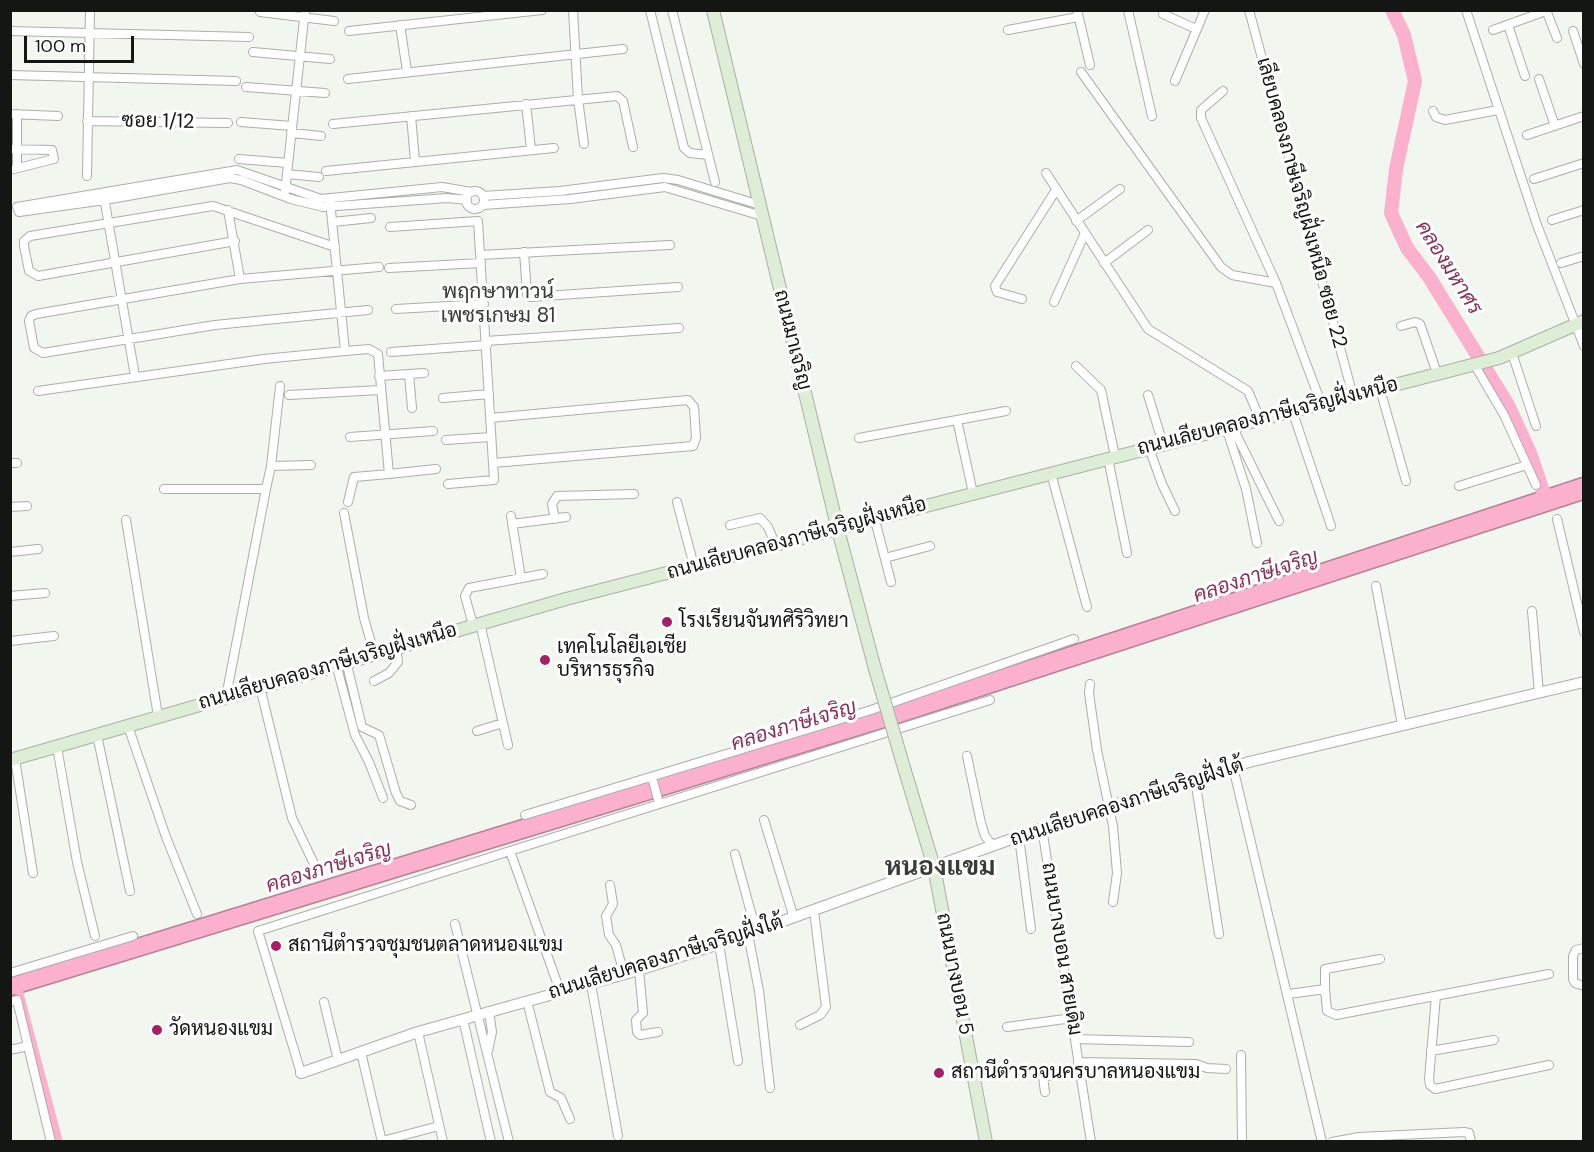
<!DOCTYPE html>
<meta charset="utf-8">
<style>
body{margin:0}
#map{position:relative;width:1594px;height:1152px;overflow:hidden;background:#f1f6ee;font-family:"DM Sans",sans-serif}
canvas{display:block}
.frame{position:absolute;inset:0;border:12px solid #141613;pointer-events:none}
.scale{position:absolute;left:24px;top:36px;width:110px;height:27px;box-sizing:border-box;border:3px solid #141613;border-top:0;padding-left:8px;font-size:18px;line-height:21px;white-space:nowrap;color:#141613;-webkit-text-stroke:4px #fff;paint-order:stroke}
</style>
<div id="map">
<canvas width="1594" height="1152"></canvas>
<div class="frame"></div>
<div class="scale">100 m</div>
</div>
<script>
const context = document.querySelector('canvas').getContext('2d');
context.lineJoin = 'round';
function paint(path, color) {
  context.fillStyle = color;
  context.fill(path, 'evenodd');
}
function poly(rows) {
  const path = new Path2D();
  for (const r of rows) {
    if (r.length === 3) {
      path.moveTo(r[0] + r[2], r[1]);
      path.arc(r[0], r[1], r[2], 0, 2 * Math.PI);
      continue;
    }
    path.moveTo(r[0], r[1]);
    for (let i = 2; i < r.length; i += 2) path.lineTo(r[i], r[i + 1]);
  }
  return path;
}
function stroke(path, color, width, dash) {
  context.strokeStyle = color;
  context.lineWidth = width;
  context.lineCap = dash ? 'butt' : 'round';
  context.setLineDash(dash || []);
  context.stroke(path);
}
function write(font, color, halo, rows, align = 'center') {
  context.font = font + ' "DM Sans",Sarabun,sans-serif';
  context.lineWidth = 6;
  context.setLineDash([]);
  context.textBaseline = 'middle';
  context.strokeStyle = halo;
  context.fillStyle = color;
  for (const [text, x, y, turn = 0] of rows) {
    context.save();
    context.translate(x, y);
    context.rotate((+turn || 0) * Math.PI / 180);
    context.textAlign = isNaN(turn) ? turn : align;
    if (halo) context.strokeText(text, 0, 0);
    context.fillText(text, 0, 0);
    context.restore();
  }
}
const water = poly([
 [1583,477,1583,500,897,724,11,996,11,977,892,705,1583,477]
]);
paint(water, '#fbb0ce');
stroke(water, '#b68296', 1.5);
stroke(poly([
 [17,984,59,1142]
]), '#fbb0ce', 8);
stroke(poly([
 [1392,10,1404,35,1415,81,1396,169,1391,213,1407,248,1429,277,1508,405,1530,453,1546,500]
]), '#fbb0ce', 14);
const minor = poly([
 [573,10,578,99,584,144],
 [650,10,684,148,690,153,708,155],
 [672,10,715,182],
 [1077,10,1090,65],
 [1128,10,1152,116],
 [1249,10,1353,396],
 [1466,10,1537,225,1584,346],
 [1546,10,1557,38],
 [260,12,334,21],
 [1163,14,1196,29],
 [400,25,407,71],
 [1508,25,1525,76],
 [1008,30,1078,17],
 [1493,30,1546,11],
 [10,31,249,37],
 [349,31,542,10],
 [1573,31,1584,64],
 [253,52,330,59],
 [1081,72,1221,267,1232,275,1276,283],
 [10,75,236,81],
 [348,79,623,49],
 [1539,79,1555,126],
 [1175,81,1205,10],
 [246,87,325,93],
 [1223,91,1201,110,1201,118,1276,283,1321,403],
 [526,104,531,149],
 [1433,111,1436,117,1445,120,1498,110],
 [10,114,58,116],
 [17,114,17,168],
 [411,116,415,161],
 [87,121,228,123],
 [241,122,292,126],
 [333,124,617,96,623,101,633,147],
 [291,133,321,136],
 [1527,135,1584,116],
 [10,149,52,150,54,159,10,170],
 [239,159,288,163],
 [326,171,554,148],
 [1046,173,1148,329,1248,391,1260,419],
 [287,174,319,177],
 [87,176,90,10],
 [1534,179,1584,163],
 [475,200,9],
 [285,192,305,10],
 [483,196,560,191,663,178,678,180,760,205],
 [104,197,135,376],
 [467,200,447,198,323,207,291,199,241,180,230,178,105,200,19,212,17,207,237,170,321,199,442,187,471,192],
 [330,201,345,351,369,349,378,354,389,474,436,469],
 [483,205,570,199,665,187,762,216],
 [228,210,240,279],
 [1552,220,1584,210],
 [1076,221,1120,189],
 [333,222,371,218],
 [390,227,478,221,494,480,448,484],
 [235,241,38,276,29,271,24,246,24,241,30,236,213,206,335,247],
 [524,252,527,294,530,297,678,287],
 [480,255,670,245],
 [1104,263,1148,230],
 [1561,263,1584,256],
 [389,268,481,263],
 [1022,299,997,292,995,286,1056,190],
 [1054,302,1085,233],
 [396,309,484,304],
 [368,310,215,325,43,353,34,348,29,321,31,316,36,314,240,279,379,267],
 [1401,326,1415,322,1420,324,1437,373],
 [486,341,679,328],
 [391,352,487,345],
 [1512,353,1536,426],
 [1474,364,1504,415,1536,485],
 [1076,366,1101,390,1115,456],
 [409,374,412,408],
 [379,376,424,373],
 [1380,389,1406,481],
 [38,391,264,359,345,351],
 [289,395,380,390],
 [1148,395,1163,444],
 [443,398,489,394],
 [1292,410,1331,526],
 [490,418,688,400,694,407,696,438,693,446,493,463],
 [957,420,973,493],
 [1232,426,1279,521],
 [1226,427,1246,489,1257,543],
 [350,437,433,431],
 [859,438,1006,411],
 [446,440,491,437],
 [1149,448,1162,484,1175,511],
 [1108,458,1127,553],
 [10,463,17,463],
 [271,466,280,386],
 [1051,473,1087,607],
 [1459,486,1527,465],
 [164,489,266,489,226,697],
 [266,489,271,466,311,465],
 [348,502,354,477,389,474],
 [677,502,694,566],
 [10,507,27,506],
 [344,513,364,618,374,653],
 [511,516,521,578],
 [555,519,552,504,557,496,634,494],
 [1557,519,1584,632],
 [126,520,158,716],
 [875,520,891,582],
 [512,524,566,517],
 [730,525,760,518,768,527,776,546],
 [10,552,38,549],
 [885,558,930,546],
 [1376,586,1402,725],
 [10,596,45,593],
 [1532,611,1539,693],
 [480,623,508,745],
 [473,625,465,596,469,588,543,574],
 [10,641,54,636],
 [346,661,362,727,379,735,396,793,400,801,411,805],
 [336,664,355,735,369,762,383,798],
 [374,681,389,673,398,662,396,646],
 [1090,684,1089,693,1097,750,1113,826,1117,873,1113,902],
 [260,687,292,818,316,868],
 [128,726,166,837,197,914],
 [477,731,503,723],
 [97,735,130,891],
 [57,747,77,862,95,936],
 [967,756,981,823,985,836,993,846],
 [15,759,33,873],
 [1233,767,1322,1142],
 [652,777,659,803],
 [1195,779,1219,934],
 [525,815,871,710,1074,639],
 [764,820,794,918],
 [1042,828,1091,1142],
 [1019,837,1031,929],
 [510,851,990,700],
 [735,854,756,931],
 [610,885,613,904,606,916,609,935,616,945,624,974],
 [455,924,509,1142],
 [748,934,759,991,770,1088],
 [719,944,738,1061],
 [1584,948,1576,950,1573,956,1573,979,1575,983,1584,986],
 [639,970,643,1013,636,1020,637,1032,640,1035,658,1032],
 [10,973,133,936],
 [591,984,618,1136],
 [1325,989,1325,969,1380,959],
 [1289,994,1325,989,1327,1011,1336,1015,1549,974],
 [1436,996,1429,1079,1430,1085,1435,1089,1549,1065],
 [527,1001,550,1092,561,1098,570,1119],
 [10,1002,17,1000,51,1142],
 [324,1002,338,1060],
 [463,1019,491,1142],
 [800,1025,820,1015,826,1007,814,911],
 [1007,1027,1072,1018],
 [418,1032,443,1142],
 [1075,1039,1189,1042],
 [10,1050,28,1046],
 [488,1051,492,1032,489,1011],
 [1431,1051,1494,1040],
 [361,1052,382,1142],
 [1241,1055,1242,1142],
 [1078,1062,1196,1064,1207,1068,1226,1069],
 [301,1073,258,931,510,851,560,991],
 [1045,1092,1043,1077,1080,1070],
 [382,1141,439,1126],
 [1332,1142,1359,1137,1464,1132,1469,1133,1471,1142]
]);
const tertiary = poly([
 [301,1073,418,1032,639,970,719,944,1042,828,1195,779,1249,762,1584,682]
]);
const secondary = poly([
 [713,10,838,530,875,669],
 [10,760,566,599,1499,358,1584,321],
 [905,771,934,867,986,1142]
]);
stroke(minor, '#abafa8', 10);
stroke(tertiary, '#abafa8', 12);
stroke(secondary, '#abafa8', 14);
stroke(minor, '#fff', 8);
stroke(tertiary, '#fff', 10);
stroke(secondary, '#deedd6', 12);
const secondaryBridge = poly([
 [875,669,905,771]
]);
stroke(secondaryBridge, '#abafa8', 14, []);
stroke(secondaryBridge, '#deedd6', 12);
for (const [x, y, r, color] of [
 [667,622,6,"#a61e67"],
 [545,660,6,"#a61e67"],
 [276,946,6,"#a61e67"],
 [157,1030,6,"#a61e67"],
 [939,1073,6,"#a61e67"]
]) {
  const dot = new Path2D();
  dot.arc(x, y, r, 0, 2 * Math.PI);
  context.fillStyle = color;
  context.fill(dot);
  stroke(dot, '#fff', 2);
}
write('20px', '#141613', '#fff', [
 ["ซอย 1/12",158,122,1],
 ["เลียบคลองภาษีเจริญฝั่งเหนือ ซอย 22",1301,203,75],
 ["ถนนมาเจริญ",792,340,76],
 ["ถนนเลียบคลองภาษีเจริญฝั่งเหนือ",1268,417,-14],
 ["ถนนเลียบคลองภาษีเจริญฝั่งเหนือ",797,539,-15],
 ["ถนนเลียบคลองภาษีเจริญฝั่งเหนือ",328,667,-16],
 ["ถนนเลียบคลองภาษีเจริญฝั่งใต้",1127,803,-18],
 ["ถนนบางบอน สายเดิม",1061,949,81],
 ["ถนนเลียบคลองภาษีเจริญฝั่งใต้",666,958,-17],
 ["ถนนบางบอน 5",954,974,79]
]);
write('20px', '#141613', '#fff', [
 ["โรงเรียนจันทศิริวิทยา",679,622],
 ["เทคโนโลยีเอเชีย",557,648],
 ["บริหารธุรกิจ",557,671],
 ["สถานีตำรวจชุมชนตลาดหนองแขม",288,946],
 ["วัดหนองแขม",169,1030],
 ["สถานีตำรวจนครบาลหนองแขม",951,1073]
], 'left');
write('italic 21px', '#87325b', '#fff', [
 ["คลองมหาศร",1448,268,58],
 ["คลองภาษีเจริญ",1256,577,-18],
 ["คลองภาษีเจริญ",794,726,-17],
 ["คลองภาษีเจริญ",329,868,-17]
]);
write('21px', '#383c36', '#fff', [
 ["พฤกษาทาวน์",498,292],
 ["เพชรเกษม 81",498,316]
]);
write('bold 26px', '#383c36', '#fff', [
 ["หนองแขม",940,868]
]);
</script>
